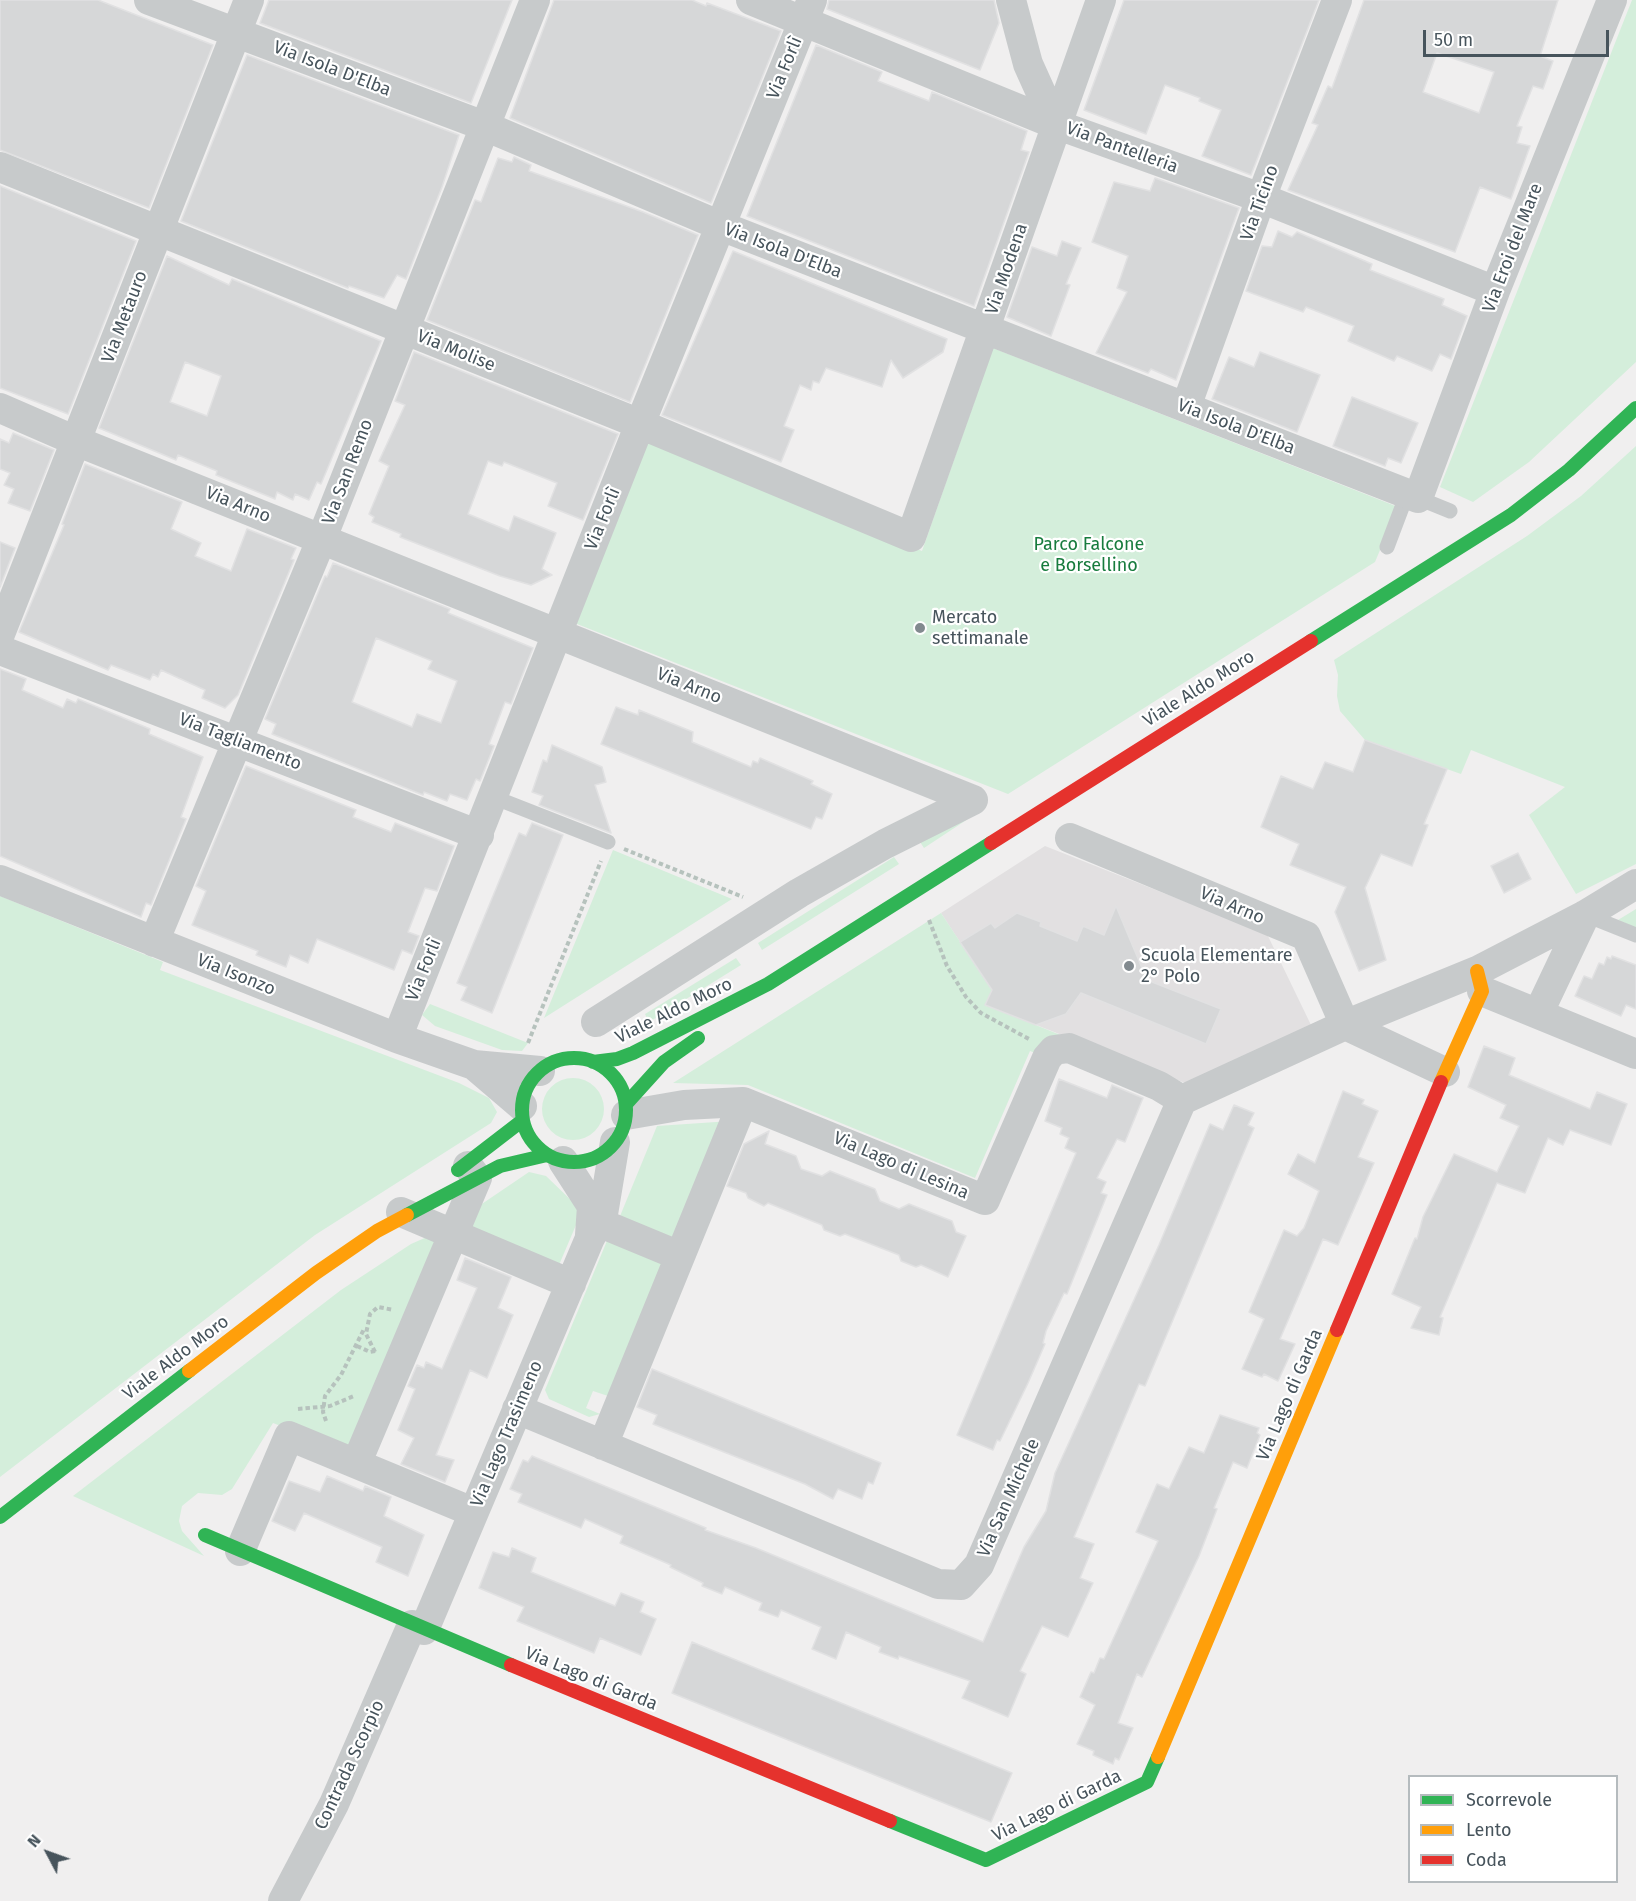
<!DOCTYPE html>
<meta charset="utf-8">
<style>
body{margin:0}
#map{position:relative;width:1636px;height:1901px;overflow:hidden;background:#f0efef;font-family:"Fira Sans",sans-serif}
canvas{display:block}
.legend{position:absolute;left:1408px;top:1775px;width:210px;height:108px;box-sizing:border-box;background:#fff;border:2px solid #b5bbbe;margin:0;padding:8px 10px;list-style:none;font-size:18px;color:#47545c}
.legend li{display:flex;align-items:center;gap:12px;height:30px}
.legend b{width:30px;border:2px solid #b5bbbe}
.north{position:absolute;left:18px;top:1823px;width:60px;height:60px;-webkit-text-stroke:4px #fff;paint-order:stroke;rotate:311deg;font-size:16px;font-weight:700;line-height:24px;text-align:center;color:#47545c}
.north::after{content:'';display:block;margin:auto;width:21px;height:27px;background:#47545c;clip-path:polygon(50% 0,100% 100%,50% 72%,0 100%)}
.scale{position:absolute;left:1423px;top:30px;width:186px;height:27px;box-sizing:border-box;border:3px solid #47545c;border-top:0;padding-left:8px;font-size:18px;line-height:21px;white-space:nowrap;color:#47545c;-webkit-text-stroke:4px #fff;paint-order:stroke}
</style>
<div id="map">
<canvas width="1636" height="1901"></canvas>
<ul class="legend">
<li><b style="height:8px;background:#30b455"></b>Scorrevole</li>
<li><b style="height:8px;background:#ff9f0a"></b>Lento</li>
<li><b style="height:8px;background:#e5322d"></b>Coda</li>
</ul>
<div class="north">N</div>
<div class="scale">50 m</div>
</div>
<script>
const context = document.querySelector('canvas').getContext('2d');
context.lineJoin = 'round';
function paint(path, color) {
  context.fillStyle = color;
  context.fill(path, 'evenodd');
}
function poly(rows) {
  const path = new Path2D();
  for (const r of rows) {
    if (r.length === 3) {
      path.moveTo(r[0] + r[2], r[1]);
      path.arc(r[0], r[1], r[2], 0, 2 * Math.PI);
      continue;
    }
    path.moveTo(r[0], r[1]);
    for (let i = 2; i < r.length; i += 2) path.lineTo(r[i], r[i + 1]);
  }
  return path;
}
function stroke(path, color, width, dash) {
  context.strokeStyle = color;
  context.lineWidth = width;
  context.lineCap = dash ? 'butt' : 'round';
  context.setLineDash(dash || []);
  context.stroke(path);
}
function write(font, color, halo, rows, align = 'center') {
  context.font = font + ' "Fira Sans",sans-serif';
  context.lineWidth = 4.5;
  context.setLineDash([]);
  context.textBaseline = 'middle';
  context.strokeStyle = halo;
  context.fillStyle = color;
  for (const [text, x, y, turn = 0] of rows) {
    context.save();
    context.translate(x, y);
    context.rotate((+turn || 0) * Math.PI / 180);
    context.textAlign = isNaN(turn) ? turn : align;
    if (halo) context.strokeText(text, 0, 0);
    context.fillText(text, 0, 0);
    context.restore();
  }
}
paint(poly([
 [1045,846,1267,934,1311,1025,1185,1083,985,1005,960,942,941,913]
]), '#e2e0e1');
paint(poly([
 [1632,0,1636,0,1636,362,1529,462,1473,502,1440,487],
 [993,348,1398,507,1375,562,1008,794,572,622,644,438,922,551],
 [1636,446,1636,864,1576,894,1529,815,1565,787,1471,750,1461,774,1365,740,1340,711,1337,696,1338,675,1334,660,1527,536,1581,496],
 [974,815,924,848,920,842],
 [613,850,732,899,544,1018],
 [894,857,899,864,762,950,758,943],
 [0,896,163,962,160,970,459,1083,489,1098,497,1112,491,1123,315,1235,0,1477],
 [1636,909,1636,928,1618,920],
 [941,913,992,990,986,1005,1063,1036,1035,1053,1030,1051,975,1178,748,1085,673,1083],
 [736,958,741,965,649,1022,645,1014],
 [430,1004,523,1041,528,1043,522,1051,502,1050,435,1026,422,1015],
 [573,1109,31],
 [731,1121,680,1246,618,1221,657,1126],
 [529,1172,546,1176,574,1203,578,1211,576,1225,556,1272,459,1232,467,1214],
 [436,1233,445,1240,354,1455,273,1423,232,1489,222,1495,198,1493,182,1506,179,1521,182,1531,204,1556,73,1496,341,1290,411,1244],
 [609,1236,673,1263,617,1399,593,1391,586,1408,600,1414,589,1417,549,1399,545,1390]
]), '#d4eedb');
const building = poly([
 [0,0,98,0,213,45,149,208,0,150,0,0],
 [269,0,512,0,471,103,260,23,269,0],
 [554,0,692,0,706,6,707,3,781,31,711,203,510,118,554,0],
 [829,0,994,0,999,23,980,70,827,9,829,0],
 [1124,0,1319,0,1251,175,1202,156,1221,110,1199,101,1200,98,1165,85,1146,134,1084,110,1124,0],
 [1364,0,1558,0,1540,56,1553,61,1543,89,1533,86,1517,126,1522,127,1517,143,1530,146,1511,199,1480,187,1455,252,1288,190,1318,125,1312,123,1328,86,1332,88,1364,0],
 [1437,53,1494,72,1479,113,1423,92,1437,53],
 [816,45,882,72,878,81,929,101,932,92,1027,131,1021,150,1029,152,974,306,747,216,816,45],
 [247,55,459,135,442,187,406,279,397,275,384,298,349,286,348,288,181,221,247,55],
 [514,157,531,165,529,171,643,212,698,235,630,402,427,320,475,200,481,202,498,158,512,162,514,157],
 [1155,178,1239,208,1176,380,1151,369,1148,373,1096,353,1127,292,1117,288,1128,256,1092,242,1114,182,1150,191,1155,178],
 [0,186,136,241,68,414,0,388,0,186],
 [1278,231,1292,237,1297,232,1372,264,1370,270,1444,299,1442,305,1467,316,1451,359,1440,354,1432,371,1397,356,1394,361,1348,341,1354,326,1306,307,1303,312,1246,291,1262,246,1272,247,1278,231],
 [1062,241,1081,248,1066,284,1070,285,1051,336,1007,317,1032,247,1057,256,1062,241],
 [733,251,947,339,943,352,903,378,891,360,882,387,826,368,819,383,813,381,811,390,800,385,784,426,794,430,781,462,662,415,733,251],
 [167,256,229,285,232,279,381,341,321,484,317,482,309,500,295,494,293,500,277,492,275,499,216,475,217,471,178,455,176,460,99,428,167,256],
 [185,362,221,376,207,416,170,402,185,362],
 [414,352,618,434,583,520,548,506,557,483,504,462,502,466,488,461,468,514,509,531,514,516,556,533,542,569,552,575,531,585,500,576,400,537,401,534,372,522,374,517,369,514,389,466,379,461,405,405,395,401,414,352],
 [1260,352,1320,375,1297,432,1212,399,1229,357,1254,367,1260,352],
 [1352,397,1418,423,1401,463,1388,458,1385,466,1333,446,1352,397],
 [13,433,54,450,30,511,8,503,14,489,4,485,10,473,0,469,0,439,9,443,13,433],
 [85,464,182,502,171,529,201,543,195,556,231,571,247,529,296,548,291,559,294,560,238,695,225,708,202,698,205,690,161,670,158,677,153,674,150,680,111,665,108,670,19,632,64,525,62,524,85,464],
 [0,542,15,548,0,587,0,542],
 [333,563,450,609,448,613,533,648,511,704,505,702,489,744,494,746,480,781,476,779,467,800,450,794,447,801,424,792,423,795,272,734,276,724,265,719,325,576,327,577,333,563],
 [376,638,432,661,428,669,457,681,441,723,417,714,412,727,352,702,376,638],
 [0,669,26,679,22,690,63,708,67,699,76,703,78,699,150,729,149,734,203,757,181,817,186,819,151,905,146,903,141,917,0,856,0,669],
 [616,707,638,715,639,710,693,732,692,742,751,767,753,761,758,763,760,758,813,781,811,784,832,794,822,819,816,817,811,829,601,744,616,707],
 [1365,740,1447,769,1424,824,1428,825,1412,866,1381,854,1365,888,1386,960,1359,971,1335,912,1346,887,1290,865,1299,844,1261,827,1281,776,1313,789,1325,762,1353,772,1365,740],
 [552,745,602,767,606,782,595,785,611,833,539,805,543,796,532,792,543,760,547,762,552,745],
 [246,766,356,810,353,817,391,832,395,823,454,846,437,891,425,888,408,932,419,936,412,954,402,950,394,970,317,939,308,963,290,955,286,967,256,955,258,951,192,925,206,891,196,886,246,766],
 [532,823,563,835,492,1013,461,1000,467,987,457,983,519,833,526,836,532,823],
 [1518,853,1531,879,1504,893,1491,866,1518,853],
 [1116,906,1147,980,1221,1009,1206,1044,1081,993,1066,1014,1036,1025,985,1005,992,990,960,942,991,923,995,928,1017,913,1041,922,1040,926,1077,941,1083,926,1104,935,1116,906],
 [1612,956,1636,965,1636,1009,1626,1005,1621,1016,1575,996,1584,976,1592,979,1599,963,1604,965,1607,957,1611,959,1612,956],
 [1484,1046,1515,1058,1509,1075,1590,1109,1597,1092,1627,1104,1611,1145,1570,1130,1563,1145,1548,1138,1525,1193,1497,1183,1440,1317,1443,1318,1439,1335,1411,1328,1421,1307,1392,1294,1415,1238,1417,1239,1423,1217,1454,1154,1497,1172,1519,1126,1500,1118,1506,1105,1468,1087,1484,1046],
 [1059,1079,1107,1098,1112,1085,1143,1098,1125,1142,1117,1139,1097,1178,1106,1182,1101,1193,1107,1195,1067,1294,1064,1293,1046,1331,1043,1343,1045,1344,1028,1383,1000,1441,997,1440,993,1450,957,1435,1076,1153,1065,1148,1069,1138,1060,1134,1062,1128,1045,1121,1059,1079],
 [1343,1091,1364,1100,1362,1104,1378,1111,1358,1157,1374,1163,1338,1245,1323,1239,1280,1339,1295,1344,1278,1381,1264,1374,1262,1377,1242,1369,1264,1319,1249,1312,1284,1230,1297,1236,1304,1228,1319,1191,1288,1174,1298,1154,1315,1163,1343,1091],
 [1234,1105,1254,1113,1248,1125,1254,1128,1145,1386,1139,1384,1074,1537,1094,1544,1080,1578,1093,1583,1068,1637,1042,1626,1020,1671,1026,1674,1008,1717,962,1698,970,1681,899,1656,898,1659,879,1652,881,1647,846,1632,836,1659,812,1649,821,1627,781,1610,778,1617,759,1610,762,1603,725,1587,722,1594,702,1586,703,1583,670,1567,671,1565,620,1543,623,1536,585,1519,581,1528,518,1502,522,1494,510,1489,523,1460,528,1462,532,1456,706,1528,705,1530,756,1548,983,1642,1024,1547,1046,1511,1055,1473,1159,1245,1210,1124,1223,1130,1234,1105],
 [769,1131,765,1144,796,1156,801,1169,822,1176,830,1171,875,1189,880,1201,899,1209,909,1204,952,1221,956,1232,966,1236,948,1277,921,1265,916,1267,901,1261,899,1255,845,1234,840,1236,824,1230,822,1225,768,1203,764,1206,748,1198,746,1193,727,1186,744,1144,769,1131],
 [465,1258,511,1277,498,1308,513,1315,487,1378,470,1370,436,1455,454,1460,445,1482,401,1464,414,1438,398,1430,415,1389,408,1386,417,1365,424,1368,426,1362,442,1369,477,1288,457,1280,465,1258],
 [652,1369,881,1463,873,1484,868,1482,862,1499,838,1489,833,1499,805,1484,653,1424,657,1415,637,1407,652,1369],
 [1220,1415,1259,1428,1257,1433,1260,1435,1247,1468,1233,1462,1214,1508,1217,1509,1199,1556,1142,1677,1137,1674,1118,1723,1133,1728,1119,1760,1115,1758,1113,1764,1093,1755,1094,1751,1077,1744,1095,1705,1080,1697,1091,1672,1094,1673,1100,1658,1104,1659,1158,1541,1136,1532,1157,1484,1169,1489,1189,1447,1204,1453,1220,1415],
 [327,1476,363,1491,365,1486,391,1497,384,1516,424,1535,408,1576,376,1562,382,1547,304,1513,295,1531,272,1521,289,1481,320,1492,327,1476],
 [512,1548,536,1558,531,1572,615,1606,621,1593,644,1602,640,1612,656,1619,641,1655,600,1638,594,1653,517,1621,524,1607,479,1588,493,1552,509,1557,512,1548],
 [692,1642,1012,1773,991,1822,672,1693,692,1642]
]);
paint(building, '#d6d7d8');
stroke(building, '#e1e1e2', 1.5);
stroke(poly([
 [624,849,743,897],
 [929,920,947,966,966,997,981,1013,1029,1039],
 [528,1043,601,861],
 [357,1346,370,1352,376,1351],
 [375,1352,366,1334,370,1314,378,1307,394,1310],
 [298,1409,330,1406,354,1396],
 [326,1421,323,1412,325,1396,341,1375,364,1329]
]), '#b6c2bd', 4, [4.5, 3]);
stroke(poly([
 [1418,498,1450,511],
 [1387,547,1407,494],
 [493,797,608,842],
 [1586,915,1636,935]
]), '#c7cacb', 15);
stroke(poly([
 [149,0,487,127,721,226,1418,498,1495,291,1612,0],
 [751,0,1055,124,1261,198,1495,291],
 [1011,0,1028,64,1055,124],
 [0,167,640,424,911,537,1101,0],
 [1186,407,1261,198,1337,0],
 [0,408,76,441,973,800,885,844,799,893,596,1022],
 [0,634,249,0],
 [0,650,479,835],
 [1070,838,1306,936,1345,1025],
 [0,880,397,1038,474,1065,522,1106],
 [154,942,322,538,535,0],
 [1482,991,1636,1054],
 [1538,1014,1585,915],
 [1345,1025,1445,1072],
 [397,1038,640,424,812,0],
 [474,1065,540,1071],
 [1182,1100,1345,1025,1477,971,1585,915,1636,884],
 [626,1115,684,1105,743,1102,985,1200,1047,1058,1054,1050,1069,1048,1159,1086,1182,1100],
 [563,1161,592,1206,590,1235],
 [401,1212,571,1284],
 [593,1220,680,1256],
 [517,1409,938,1584,961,1585,979,1565,1182,1100],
 [603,1445,743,1102],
 [357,1462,477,1178,468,1166],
 [240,1551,289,1436,473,1512],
 [424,1630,590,1238,603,1214,615,1142],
 [283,1901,334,1804,412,1625]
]), '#c7cacb', 30);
stroke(poly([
 [1311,641,1511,515,1569,470,1636,408],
 [574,1110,52],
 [593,1062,617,1059,633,1053,768,984,991,843],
 [626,1104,664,1062,698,1038],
 [458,1170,523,1120],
 [407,1215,500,1166,547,1155],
 [0,1517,189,1371],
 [205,1535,511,1665],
 [890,1821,986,1860,1147,1782,1158,1757]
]), '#30b455', 14);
stroke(poly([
 [1441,1082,1482,991,1477,971],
 [189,1371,316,1273,377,1231,407,1215],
 [1158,1757,1337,1330]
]), '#ff9f0a', 14);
stroke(poly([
 [991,843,1311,641],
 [1337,1330,1441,1082],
 [511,1665,890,1821]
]), '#e5322d', 14);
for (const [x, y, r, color] of [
 [920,628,6,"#828a8f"],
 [1129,966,6,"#828a8f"]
]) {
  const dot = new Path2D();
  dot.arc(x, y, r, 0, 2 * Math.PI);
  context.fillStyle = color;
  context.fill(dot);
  stroke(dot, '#fff', 2);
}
write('18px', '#47545c', '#fff', [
 ["Via Forlì",785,68,-68],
 ["Via Isola D'Elba",332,69,21],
 ["Via Pantelleria",1122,148,20],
 ["Via Ticino",1260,203,-70],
 ["Via Eroi del Mare",1513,248,-69],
 ["Via Isola D'Elba",783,251,21],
 ["Via Modena",1007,269,-71],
 ["Via Metauro",125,317,-69],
 ["Via Molise",456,351,22],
 ["Via Isola D'Elba",1236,427,21],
 ["Via San Remo",348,472,-69],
 ["Via Arno",238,505,22],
 ["Via Forlì",603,519,-68],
 ["Via Arno",689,686,22],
 ["Viale Aldo Moro",1199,689,-32],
 ["Via Tagliamento",240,742,21],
 ["Via Arno",1232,906,23],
 ["Via Forlì",424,970,-68],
 ["Via Isonzo",236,975,22],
 ["Viale Aldo Moro",674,1011,-26],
 ["Via Lago di Lesina",901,1166,23],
 ["Viale Aldo Moro",176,1358,-37],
 ["Via Lago di Garda",1290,1395,-67],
 ["Via Lago Trasimeno",507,1434,-67],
 ["Via San Michele",1009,1498,-66],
 ["Via Lago di Garda",591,1679,22],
 ["Contrada Scorpio",350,1765,-65],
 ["Via Lago di Garda",1057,1806,-26]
]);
write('18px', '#187c3e', '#fff', [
 ["Parco Falcone",1089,545],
 ["e Borsellino",1089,566]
]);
write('18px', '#47545c', '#fff', [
 ["Mercato",932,618],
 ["settimanale",932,639],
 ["Scuola Elementare",1141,956],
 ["2° Polo",1141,977]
], 'left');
</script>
